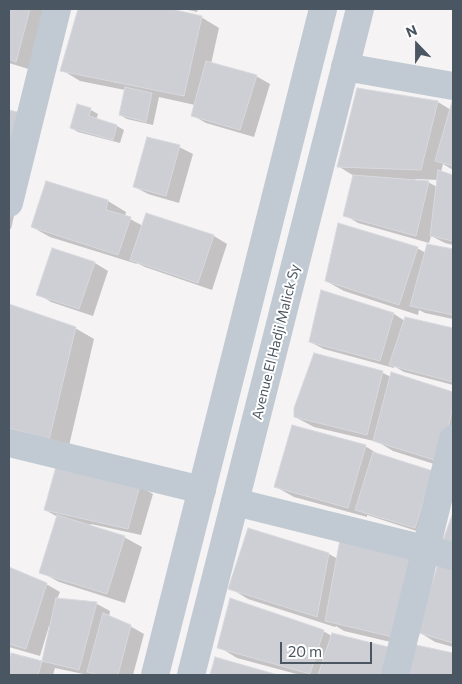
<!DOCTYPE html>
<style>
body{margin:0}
#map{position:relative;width:462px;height:684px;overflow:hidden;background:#f5f3f3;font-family:Commissioner,sans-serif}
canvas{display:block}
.frame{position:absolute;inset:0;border:10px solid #4a5661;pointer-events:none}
.north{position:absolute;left:392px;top:20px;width:50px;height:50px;-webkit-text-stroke:4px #fff;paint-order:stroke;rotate:338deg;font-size:14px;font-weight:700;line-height:20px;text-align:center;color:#4a5661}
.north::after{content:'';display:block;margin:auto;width:18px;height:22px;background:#4a5661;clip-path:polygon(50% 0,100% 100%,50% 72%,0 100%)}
.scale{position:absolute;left:280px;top:642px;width:92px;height:22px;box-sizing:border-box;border:2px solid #4a5661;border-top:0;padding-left:6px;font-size:15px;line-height:18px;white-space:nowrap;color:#4a5661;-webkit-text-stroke:4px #fff;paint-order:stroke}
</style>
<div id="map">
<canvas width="462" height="684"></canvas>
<div class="frame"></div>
<div class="north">N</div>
<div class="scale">20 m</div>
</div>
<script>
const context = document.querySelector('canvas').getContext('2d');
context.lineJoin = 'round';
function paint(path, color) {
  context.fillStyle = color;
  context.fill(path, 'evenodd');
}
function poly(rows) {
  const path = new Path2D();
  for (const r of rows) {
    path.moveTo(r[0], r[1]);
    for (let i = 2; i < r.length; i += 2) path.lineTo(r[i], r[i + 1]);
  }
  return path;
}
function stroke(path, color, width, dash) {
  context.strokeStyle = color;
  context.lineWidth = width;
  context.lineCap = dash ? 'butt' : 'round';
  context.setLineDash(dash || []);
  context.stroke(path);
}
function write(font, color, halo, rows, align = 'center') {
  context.font = font + ' Commissioner,sans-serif';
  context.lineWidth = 4;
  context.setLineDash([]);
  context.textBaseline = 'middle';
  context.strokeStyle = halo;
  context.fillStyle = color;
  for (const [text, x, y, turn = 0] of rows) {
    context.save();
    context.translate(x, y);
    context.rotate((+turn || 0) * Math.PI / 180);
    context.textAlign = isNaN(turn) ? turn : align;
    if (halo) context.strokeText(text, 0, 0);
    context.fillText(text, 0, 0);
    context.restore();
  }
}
paint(poly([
 [9,9,51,9,35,71,9,63],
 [80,9,166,9,201,17,219,28,211,64,256,76,270,84,254,137,206,123,192,115,195,105,159,97,153,125,127,119,120,115,125,90,80,81,62,70],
 [184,9,198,9,197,12],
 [438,102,451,110,453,102,453,170,443,164,441,172,453,176,453,245,445,243,431,236,429,243,358,223,345,215,354,176,338,166],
 [415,179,438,180,437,187,428,182,415,181],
 [78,106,91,110,98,114,96,120,117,126,124,130,120,143,78,132,71,128],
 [179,147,193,154,179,203,148,194,135,187],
 [9,178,21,185,11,229,9,228],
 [47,182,108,201,126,212,125,217,130,219,143,226,147,214,214,236,227,244,212,290,145,267,137,263,137,264,50,237,32,227],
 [428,246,453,251,453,319,425,313,419,310,418,315,344,291,326,281,417,248,426,253],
 [95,263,108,271,93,316,51,302,38,294],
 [322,291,394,314,405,321,405,319,453,329,453,385,404,372,394,366,394,368,324,349,310,342],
 [9,305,75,328,94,339,68,450,9,432],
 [314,354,383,373,391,377,391,374,453,393,453,470,393,451,378,442,314,427,295,417],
 [365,446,383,457,432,472,429,535,367,515,367,517,294,497,276,487],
 [139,486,153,494,141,535,91,524,90,526,124,537,142,547,125,603,59,582,41,572,58,517,45,510],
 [329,554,338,559,433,582,453,566,453,647,435,642,419,632,415,646,453,655,453,675,409,675,416,648,344,631,336,626,335,627,248,599,230,588],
 [9,569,46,584,60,592,57,599,97,604,110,611,109,617,130,626,144,634,133,675,88,675,55,668,53,675,9,675,9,659,10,660,12,654,43,662,51,626,49,626,40,656,9,647],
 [323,631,400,675,300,675,237,658,219,647],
 [216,658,273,675,212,675]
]), '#0003');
const building = poly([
 [9,9,30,9,16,62,9,59,9,9],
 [78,9,171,9,202,16,184,96,60,71,78,9],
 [206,61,257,75,240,130,191,116,206,61],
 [125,87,152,93,146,122,119,115,125,87],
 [357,88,438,101,421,170,337,167,357,88],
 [453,98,453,166,435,161,453,98],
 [77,104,91,108,89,116,117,125,113,140,70,128,77,104],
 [9,110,22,113,9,161,9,110],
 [147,137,180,145,166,196,133,187,147,137],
 [438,170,453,175,453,241,430,236,438,170],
 [353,175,429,181,416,236,343,216,353,175],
 [46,181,108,200,106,210,131,217,118,255,31,227,46,181],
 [146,213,214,235,198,283,130,260,146,213],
 [338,223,418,247,399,305,325,281,338,223],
 [427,244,453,249,453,315,410,306,427,244],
 [52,248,95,262,79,309,36,295,52,248],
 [321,290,394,313,380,361,309,342,321,290],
 [9,304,76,327,49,440,9,428,9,304],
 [405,317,453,328,453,382,389,365,405,317],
 [314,353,383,371,367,435,294,417,294,408,314,353],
 [391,372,453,392,453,406,441,462,373,441,391,372],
 [292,425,366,445,348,508,274,487,292,425],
 [373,452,433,471,415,528,355,510,373,452],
 [57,463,140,485,128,529,44,510,57,463],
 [453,513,453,550,441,545,453,513],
 [57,515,125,536,107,594,39,573,57,515],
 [248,528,329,553,317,617,228,589,248,528],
 [341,534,416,558,397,638,325,621,341,534],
 [439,561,453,565,453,643,416,632,439,561],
 [9,567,47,583,26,649,9,644,9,567],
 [56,598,97,602,79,670,42,661,56,598],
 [230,598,324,630,310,674,217,648,230,598],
 [103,613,131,625,118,675,99,675,87,672,103,613],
 [332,633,392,648,385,675,318,675,332,633],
 [416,645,453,653,453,675,408,675,416,645],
 [11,653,42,661,38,675,9,675,9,661,11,653],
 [215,657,278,675,210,675,215,657]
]);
paint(building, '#cdcfd5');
stroke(building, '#d7d9de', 1);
stroke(poly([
 [345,67,453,86],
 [9,203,57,9],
 [9,443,202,490],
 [235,502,453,556],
 [395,675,453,439]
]), '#c1cad2', 28);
stroke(poly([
 [155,675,323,9],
 [191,675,360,9]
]), '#c1cad2', 28);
write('14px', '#4a5661', '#fff', [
 ["Avenue El Hadji Malick Sy",276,342,-76]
]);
</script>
